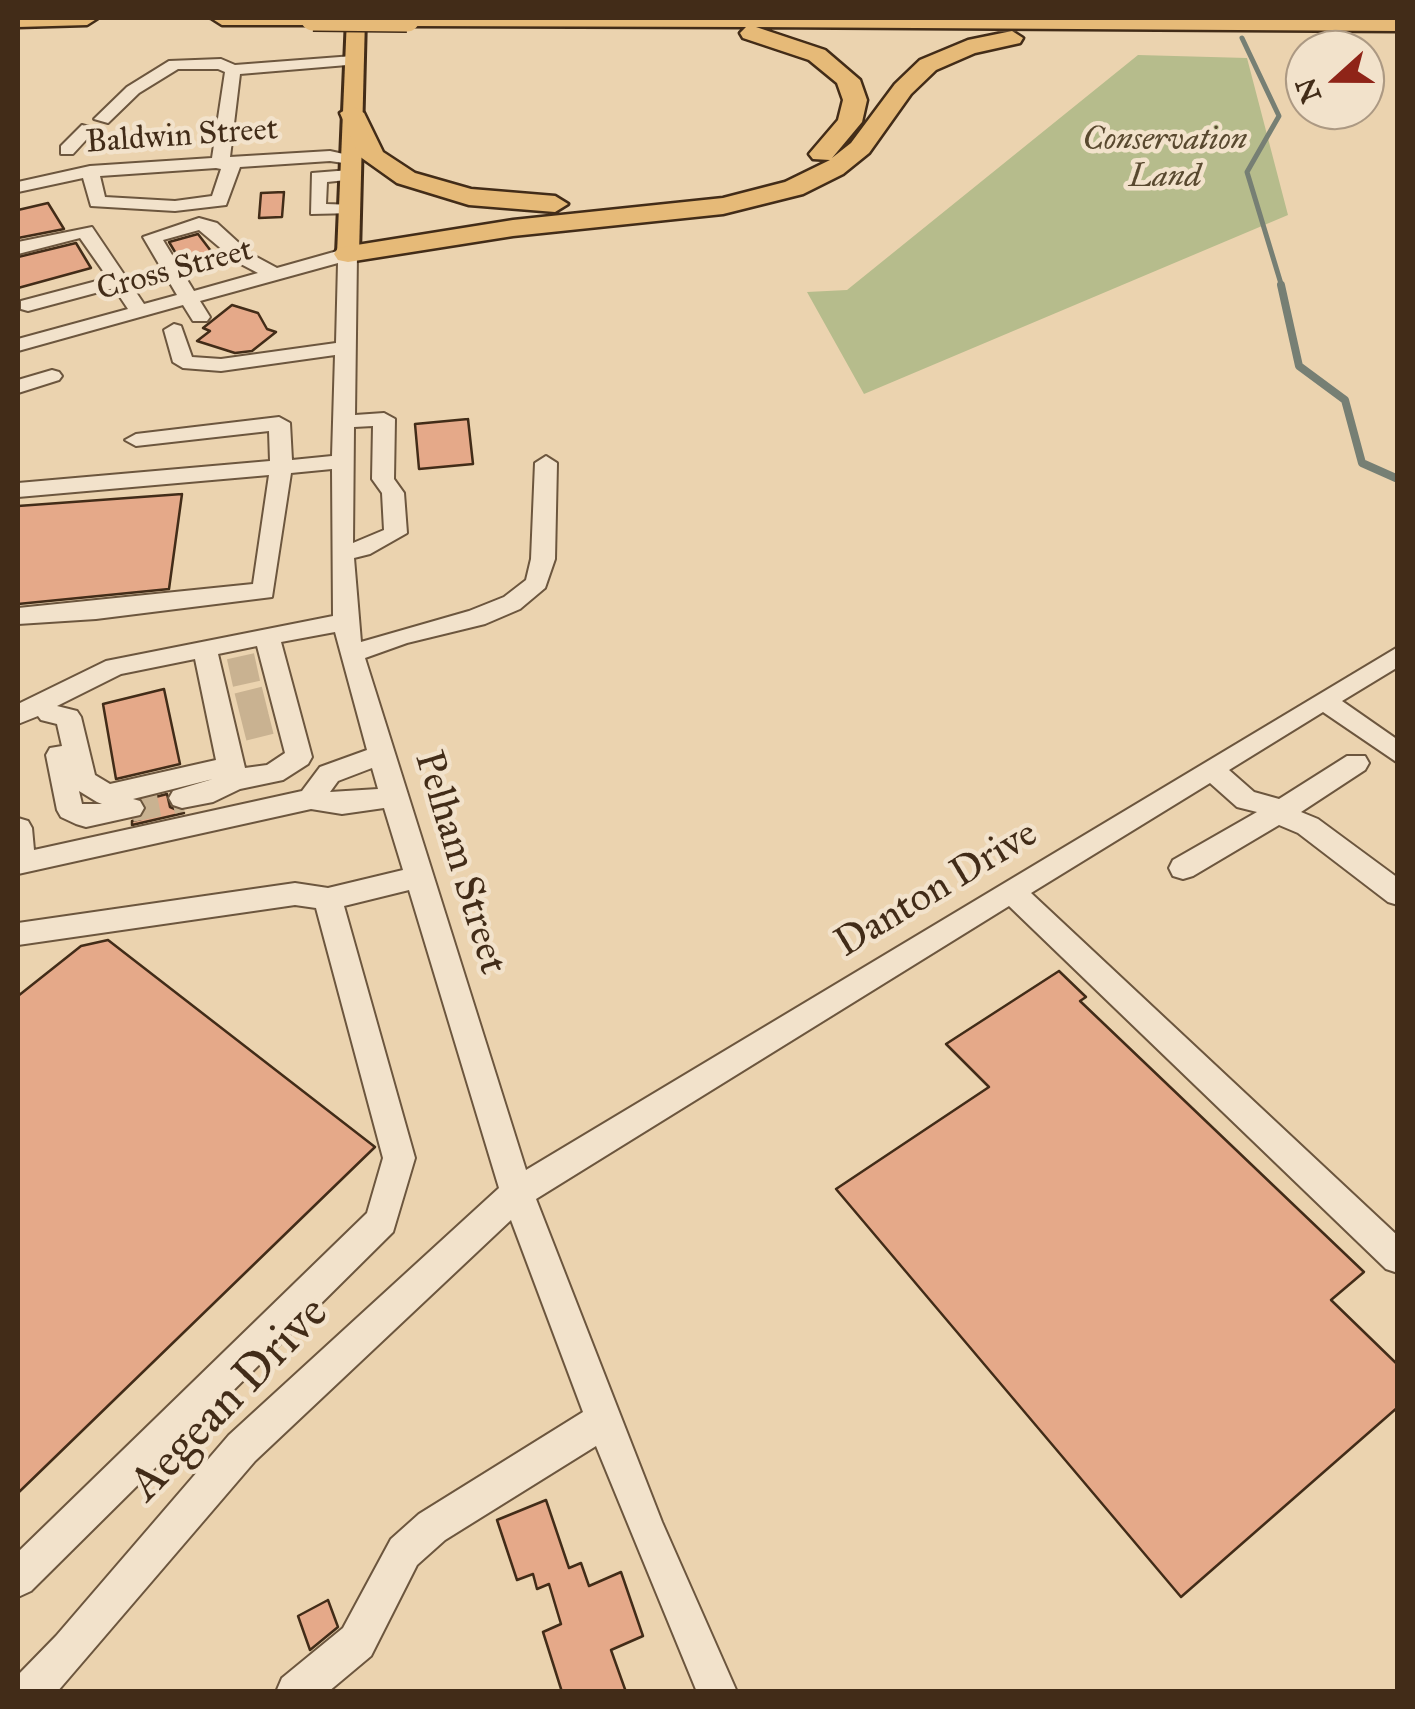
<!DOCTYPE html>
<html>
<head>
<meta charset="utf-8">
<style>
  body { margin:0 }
  #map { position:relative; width:1415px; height:1709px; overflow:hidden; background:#ebd3af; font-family:"IM FELL Great Primer",serif }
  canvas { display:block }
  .frame { position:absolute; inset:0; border:20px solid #422c18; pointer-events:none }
  .north { position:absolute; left:1285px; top:30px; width:100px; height:100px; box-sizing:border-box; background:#f2e2cb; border:2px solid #ac9983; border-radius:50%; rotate:249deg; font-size:28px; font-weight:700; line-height:40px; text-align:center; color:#422c18 }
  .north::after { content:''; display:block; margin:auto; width:35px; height:45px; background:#8f2418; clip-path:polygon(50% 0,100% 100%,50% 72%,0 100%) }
</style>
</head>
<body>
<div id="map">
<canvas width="1415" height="1709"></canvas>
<div class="frame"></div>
<div class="north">N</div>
</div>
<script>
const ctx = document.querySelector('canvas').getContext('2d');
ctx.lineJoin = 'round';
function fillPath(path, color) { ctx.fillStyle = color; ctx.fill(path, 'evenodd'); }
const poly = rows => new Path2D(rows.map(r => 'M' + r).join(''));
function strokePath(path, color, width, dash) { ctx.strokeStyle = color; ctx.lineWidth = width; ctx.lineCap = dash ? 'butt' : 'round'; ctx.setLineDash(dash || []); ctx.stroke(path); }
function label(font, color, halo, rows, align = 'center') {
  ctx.font = font + ' "IM FELL Great Primer",serif'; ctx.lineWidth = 9; ctx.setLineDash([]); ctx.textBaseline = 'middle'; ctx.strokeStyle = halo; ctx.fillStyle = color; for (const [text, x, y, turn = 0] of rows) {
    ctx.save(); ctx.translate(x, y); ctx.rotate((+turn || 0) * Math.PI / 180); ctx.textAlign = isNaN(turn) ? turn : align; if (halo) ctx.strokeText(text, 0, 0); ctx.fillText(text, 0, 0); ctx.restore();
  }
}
fillPath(poly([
  [1138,55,1247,58,1288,215,864,394,807,292,847,290]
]), '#b6bc8c');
strokePath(poly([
  [1242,38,1279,116,1247,172,1282,287]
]), '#767f74', 5);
strokePath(poly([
  [1281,285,1299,366,1345,400,1362,463,1398,479]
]), '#767f74', 8);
const building = poly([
  [284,192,282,217,259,218,261,193,284,192],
  [48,203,64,229,18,238,18,210,48,203],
  [198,234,217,259,184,267,169,242,198,234],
  [76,243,91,268,18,288,18,257,76,243],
  [232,305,258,313,267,329,276,332,252,351,235,353,197,341,210,331,203,328,232,305],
  [468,419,473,464,419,469,415,424,468,419],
  [182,494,169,589,18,604,18,506,182,494],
  [164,689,180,764,116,779,103,704,164,689],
  [167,794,170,807,184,813,132,825,132,821,141,819,147,810,144,800,167,794],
  [108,940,375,1147,18,1493,18,996,81,946,108,940],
  [1059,971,1086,997,1080,1001,1364,1272,1331,1300,1398,1365,1398,1407,1181,1597,836,1189,989,1087,946,1044,1059,971],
  [546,1500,569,1568,581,1563,589,1586,621,1572,643,1636,611,1650,626,1692,562,1692,543,1632,561,1624,549,1584,537,1589,533,1574,517,1580,497,1520,546,1500],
  [328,1600,338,1627,310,1650,298,1616,328,1600]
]);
fillPath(building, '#e5a989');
strokePath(building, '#422c18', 2.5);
strokePath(poly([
  [230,673,257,667],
  [238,707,266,700],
  [243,727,271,720],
  [131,808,182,798]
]), '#c9b291', 28, [28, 14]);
const minor = poly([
  [353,56,361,61,359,64,240,74,230,157,330,151,357,157,357,165,330,161,240,167,226,205,175,211,91,206,83,178,18,192,18,182,90,166,212,158,225,72,218,69,178,69,139,93,108,123,94,119,127,87,169,61,221,59,235,65,353,56],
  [216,168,221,169,212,196,175,201,105,197,100,176,216,168],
  [82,125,96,129,73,154,61,154,61,146,82,125],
  [350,170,359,175,356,179,327,182,326,204,355,205,355,213,311,214,312,173,350,170],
  [199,218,217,223,251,254,277,268,348,248,357,254,355,415,384,413,395,419,394,479,404,493,407,533,370,554,354,558,361,642,469,611,504,597,526,580,531,559,535,463,546,456,557,463,555,559,545,588,520,609,485,624,407,643,365,658,526,1170,1398,647,1398,667,1342,701,1398,740,1398,763,1323,712,1229,770,1254,792,1279,799,1347,756,1365,756,1369,763,1365,770,1301,812,1318,819,1398,878,1398,905,1388,902,1298,833,1279,825,1193,876,1183,879,1173,876,1169,868,1173,860,1257,812,1237,807,1210,783,1031,893,1398,1236,1398,1273,1386,1269,1009,906,536,1199,662,1522,737,1692,697,1692,596,1446,445,1540,417,1565,371,1656,328,1692,276,1692,282,1678,343,1628,391,1539,419,1514,583,1412,511,1220,255,1461,57,1692,18,1692,18,1675,56,1636,229,1435,499,1188,409,890,344,906,415,1158,393,1232,31,1591,18,1597,18,1552,367,1213,383,1158,316,908,295,905,18,945,18,923,295,883,328,888,403,870,384,808,342,814,311,809,18,874,18,818,28,821,32,828,34,850,302,791,320,767,367,750,335,632,281,642,312,757,308,764,283,780,240,789,213,802,182,808,173,805,169,798,173,791,213,779,133,799,140,801,144,808,140,815,86,827,76,824,61,817,57,810,46,755,50,748,62,746,57,724,41,720,38,716,18,724,18,704,106,661,333,616,332,469,291,473,272,597,96,619,18,624,18,608,253,584,269,475,18,497,18,483,270,461,269,431,136,446,125,440,136,434,279,417,290,423,292,460,332,456,335,355,221,371,183,368,173,362,164,330,174,324,181,326,192,357,221,359,336,343,338,263,200,301,210,317,207,321,193,321,183,305,18,351,18,339,128,309,114,288,28,311,21,309,21,301,108,278,80,238,18,254,18,242,92,227,144,304,177,295,143,237,199,218],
  [199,230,237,262,258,273,194,291,163,240,199,230],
  [373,426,372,479,382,493,384,530,353,543,354,427,373,426],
  [257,646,285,753,267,765,245,768,218,654,257,646],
  [195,659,216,760,110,784,95,775,81,717,77,711,57,706,121,674,195,659],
  [372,768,378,789,330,792,338,781,372,768],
  [79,791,97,802,102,804,82,804,79,791],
  [52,370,59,372,62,376,59,380,18,393,18,380,52,370]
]);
const major = poly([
  [347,18,365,18,359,254,348,261,337,254,347,18]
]);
const highway = poly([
  [18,18,98,18,87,25,18,27,18,18],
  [211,18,324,18,313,25,222,25,211,18],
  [397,18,1398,18,1398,31,756,27,825,50,860,80,867,100,862,122,832,158,851,143,895,84,920,60,968,40,1012,31,1023,38,1020,43,975,53,936,70,911,94,869,153,843,174,803,194,723,214,513,236,348,262,338,260,334,254,338,248,513,220,723,198,785,182,830,160,813,159,809,154,838,120,843,100,837,83,809,60,743,38,740,33,746,27,407,26,399,24,397,18],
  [352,106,364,113,383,152,415,173,471,189,555,196,568,204,555,212,469,205,397,183,359,156,340,113,352,106]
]);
strokePath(minor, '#6c563e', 4);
strokePath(major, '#422c18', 6);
strokePath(highway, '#422c18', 5);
fillPath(minor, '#f2e2cb');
fillPath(major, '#e6ba78');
fillPath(highway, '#e6ba78');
const highwayBridge = poly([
  [313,18,407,19]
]);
strokePath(highwayBridge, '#422c18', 28, []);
strokePath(highwayBridge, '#e6ba78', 25);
label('32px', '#422c18', '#f2e2cb', [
  ["Baldwin Street",182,137,-4],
  ["Cross Street",175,271,-15]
]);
label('italic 32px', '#59492f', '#f2e2cb', [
  ["Conservation",1165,141],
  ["Land",1165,178]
]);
label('40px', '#422c18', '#f2e2cb', [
  ["Pelham Street",459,863,73],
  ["Danton Drive",937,890,-31]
]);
label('48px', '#422c18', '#f2e2cb', [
  ["Aegean Drive",230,1400,-46]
]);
</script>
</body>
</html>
